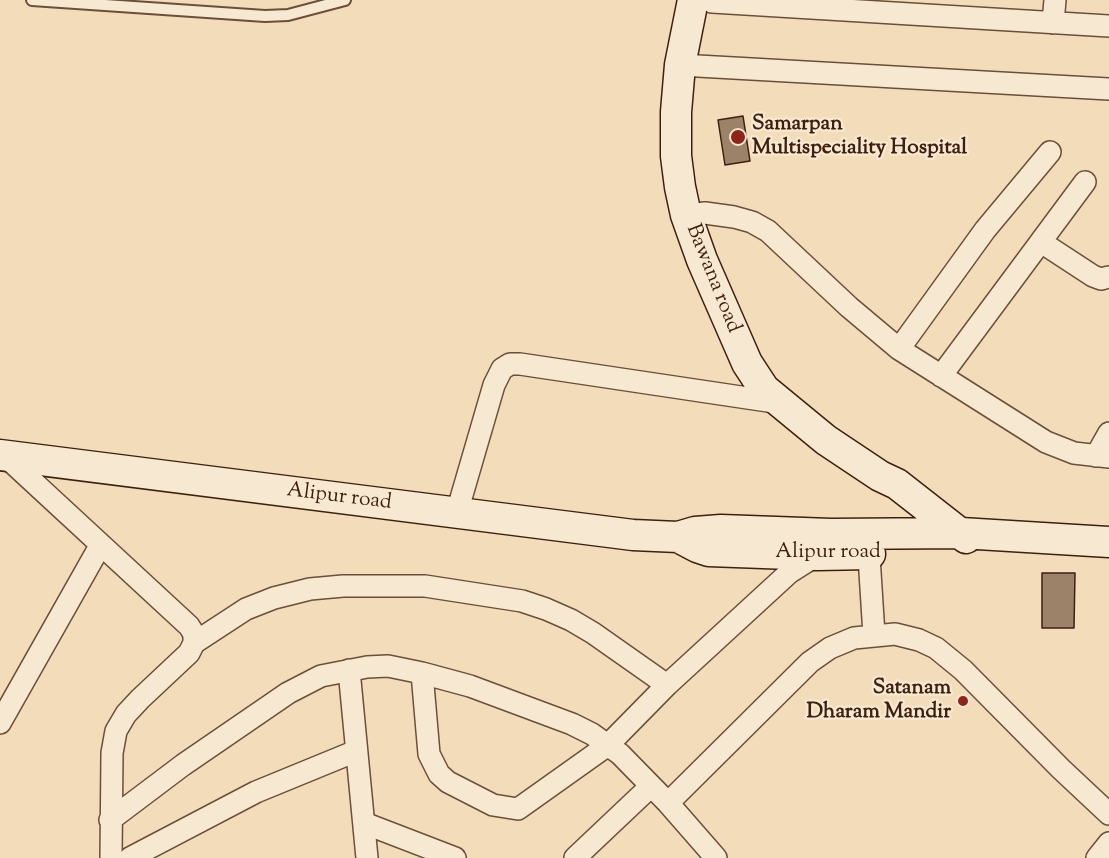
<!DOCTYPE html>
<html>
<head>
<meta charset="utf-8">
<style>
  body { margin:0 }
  canvas { display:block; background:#f3dcb9 }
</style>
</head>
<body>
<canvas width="1109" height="858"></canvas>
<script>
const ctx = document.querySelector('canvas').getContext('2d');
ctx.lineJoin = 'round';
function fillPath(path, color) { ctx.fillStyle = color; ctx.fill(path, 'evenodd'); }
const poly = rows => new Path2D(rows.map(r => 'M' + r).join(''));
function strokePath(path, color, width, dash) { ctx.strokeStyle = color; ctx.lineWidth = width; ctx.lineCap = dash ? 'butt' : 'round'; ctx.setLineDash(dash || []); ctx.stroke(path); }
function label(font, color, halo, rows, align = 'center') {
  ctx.font = font + ' "Sorts Mill Goudy",serif'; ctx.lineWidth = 4.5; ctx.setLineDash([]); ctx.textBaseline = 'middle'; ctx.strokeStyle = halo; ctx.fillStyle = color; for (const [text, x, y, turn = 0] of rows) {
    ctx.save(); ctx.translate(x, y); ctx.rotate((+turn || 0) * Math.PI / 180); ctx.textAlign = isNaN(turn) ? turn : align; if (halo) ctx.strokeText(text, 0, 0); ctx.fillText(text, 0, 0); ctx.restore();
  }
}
const building = poly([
  [743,116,750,161,725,165,718,120,743,116],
  [1042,573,1075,573,1074,628,1042,628,1042,573]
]);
fillPath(building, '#9c8268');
strokePath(building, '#3e2010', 1.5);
const lane = poly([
  [32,0,265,16,288,15,345,0]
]);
const street = poly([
  [712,2,1109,26],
  [1053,23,1055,0],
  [680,65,1109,89],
  [686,215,705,213,734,217,752,222,768,231,849,307,899,349,1046,442,1074,453,1109,457],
  [1041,242,1093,276,1101,279,1109,277],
  [899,349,985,230,1050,152],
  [941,376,1085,182],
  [4,455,189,626,194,634,194,643,189,653,140,699,126,714,116,731,112,753,111,858],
  [1096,456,1109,433],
  [457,512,494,385,502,369,510,364,520,364,781,403],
  [868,541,874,635],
  [194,643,246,609,274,598,310,589,343,586,425,586,522,601,546,609,571,620,593,633,667,685],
  [349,670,367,858],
  [422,673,429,754,439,774,448,782,493,805,518,809,608,745,667,685,790,572,817,555],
  [0,723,100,546],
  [668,803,810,662,830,648,854,638,895,634,919,640,936,648,963,670,1061,769,1109,814],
  [110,820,183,765,288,693,321,676,367,667,388,666,422,673,470,686,572,724,592,734,620,754,668,803,716,858],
  [364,823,455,858],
  [130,858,256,792,356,751],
  [575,858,650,787],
  [1097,858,1109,843]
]);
const secondary = poly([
  [693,0,680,65,676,112,676,156,680,187,686,215,702,260,747,363,764,389,826,440,880,476,897,484,966,538],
  [0,455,633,535,678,537,695,532,721,530,831,534,961,533,1109,542],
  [678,537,697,547,709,551,817,555,870,554]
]);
strokePath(lane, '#6b4f3a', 14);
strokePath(street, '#6b4f3a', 24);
strokePath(secondary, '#3e2010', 33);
strokePath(lane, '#f7e8d2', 10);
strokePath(street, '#f7e8d2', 21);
strokePath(secondary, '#f7e8d2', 30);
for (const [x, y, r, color] of [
  [738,137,8,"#8f2418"],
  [963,701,6,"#8f2418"]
]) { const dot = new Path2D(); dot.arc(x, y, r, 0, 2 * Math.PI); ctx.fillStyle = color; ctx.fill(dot); strokePath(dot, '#f7e8d2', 2); }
label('bold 21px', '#3e2010', '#f7e8d2', [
  ["Samarpan",752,125],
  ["Multispeciality Hospital",752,149],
  ["Satanam",951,689,"right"],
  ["Dharam Mandir",951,713,"right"]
], 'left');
label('21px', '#3e2010', '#f7e8d2', [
  ["Bawana road",712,279,68],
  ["Alipur road",339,498,7],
  ["Alipur road",828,553]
]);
</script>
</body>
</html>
